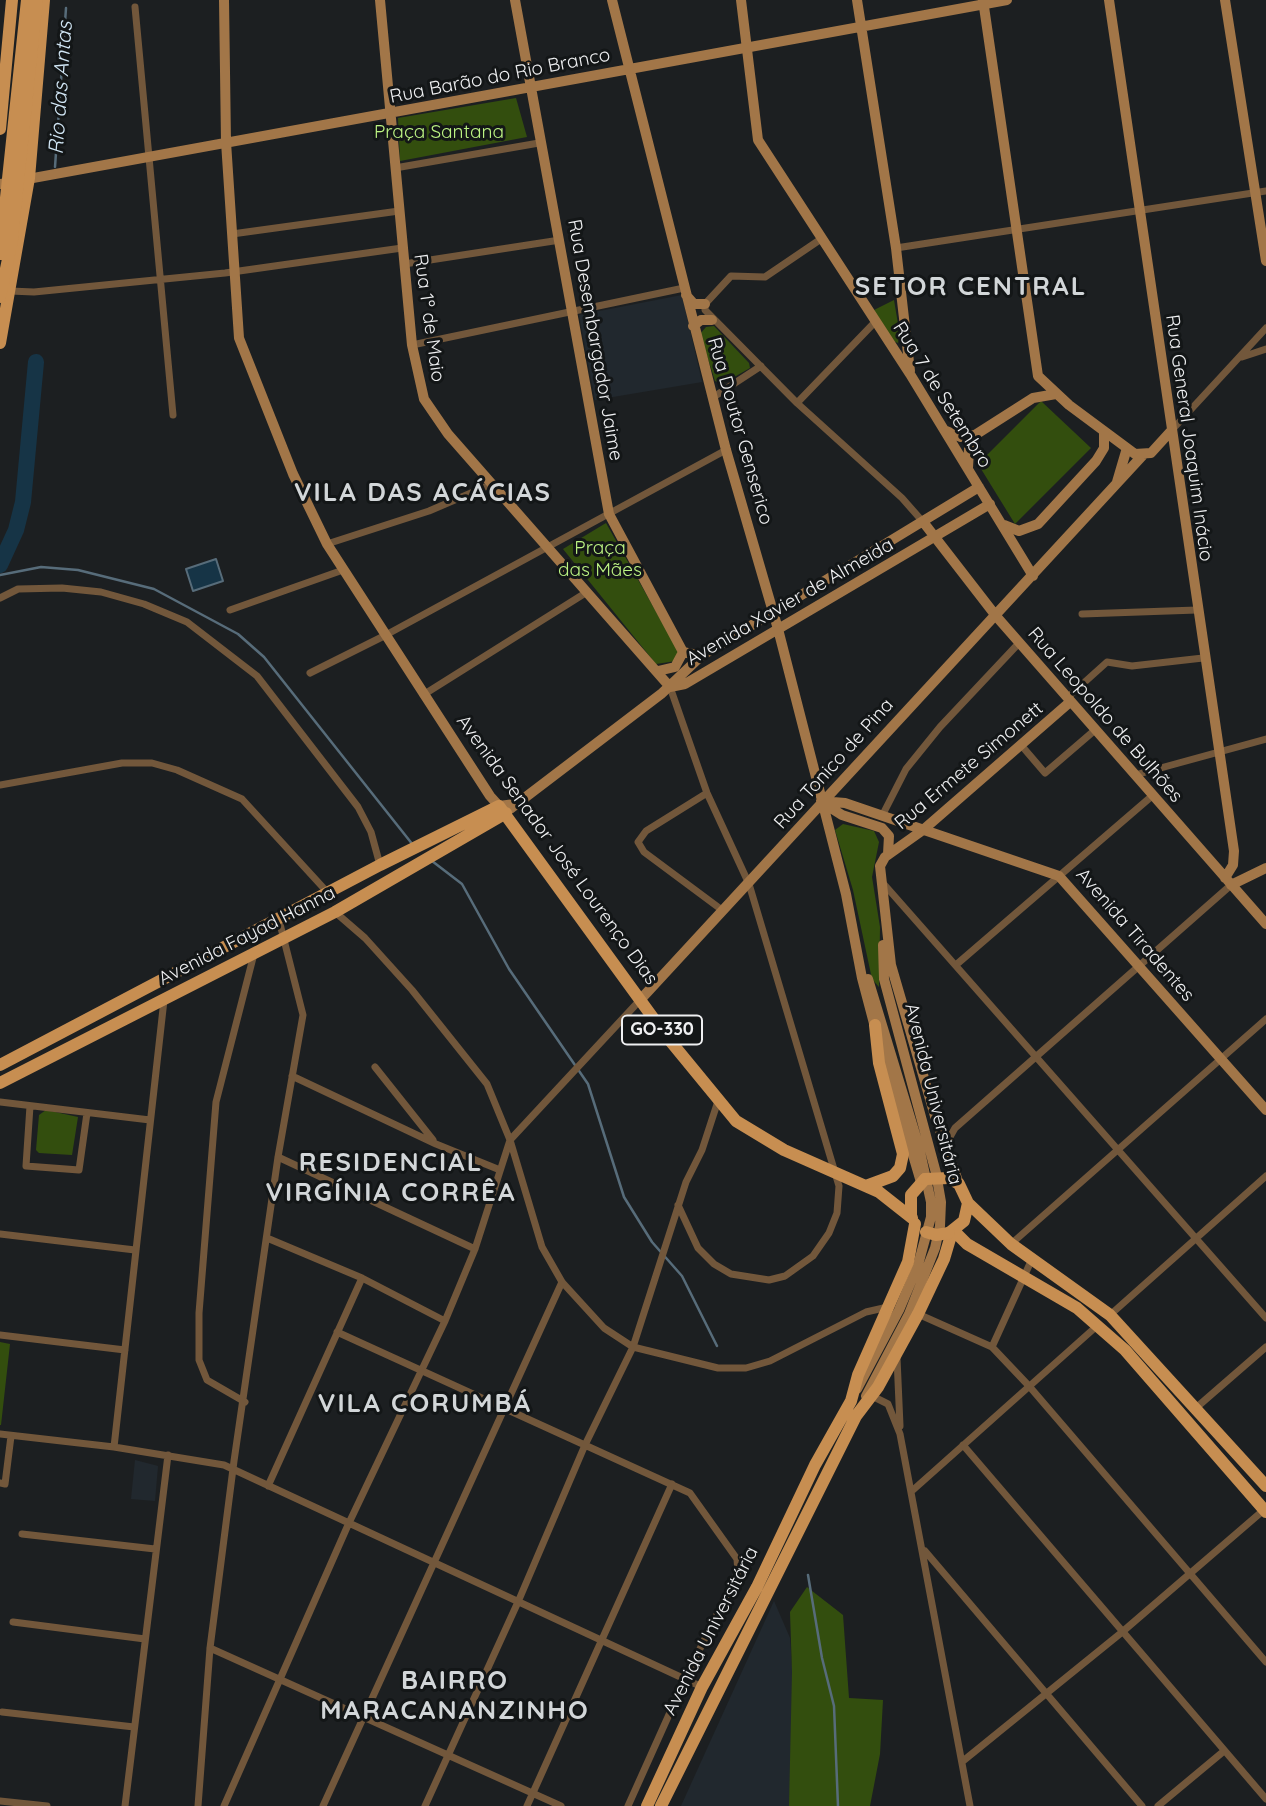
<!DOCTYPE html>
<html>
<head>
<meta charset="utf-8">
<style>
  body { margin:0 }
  canvas { display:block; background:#1c1f21 }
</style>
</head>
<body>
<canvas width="1266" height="1806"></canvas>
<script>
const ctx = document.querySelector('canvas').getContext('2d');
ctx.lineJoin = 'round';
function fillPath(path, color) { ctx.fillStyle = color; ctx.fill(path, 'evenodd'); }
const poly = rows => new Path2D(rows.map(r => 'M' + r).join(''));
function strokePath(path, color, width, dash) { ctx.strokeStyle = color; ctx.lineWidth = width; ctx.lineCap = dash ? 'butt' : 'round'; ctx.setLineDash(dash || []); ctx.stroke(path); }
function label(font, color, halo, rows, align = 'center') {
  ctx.font = font + ' Quicksand,sans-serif'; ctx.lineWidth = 6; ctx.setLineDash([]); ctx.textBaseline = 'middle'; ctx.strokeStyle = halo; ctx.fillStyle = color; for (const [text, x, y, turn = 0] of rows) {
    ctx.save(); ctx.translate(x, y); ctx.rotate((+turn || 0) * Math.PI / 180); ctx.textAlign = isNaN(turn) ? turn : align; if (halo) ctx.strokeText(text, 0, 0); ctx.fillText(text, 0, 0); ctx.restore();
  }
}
fillPath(poly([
  [682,295,702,382,595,400,579,315],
  [135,1460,158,1466,155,1501,131,1499],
  [774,1601,790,1638,795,1709,789,1806,681,1806]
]), '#21282e');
fillPath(poly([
  [516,98,527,137,400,161,398,118],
  [894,300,900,336,898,343,890,340,874,310],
  [714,326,749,363,750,368,722,384,715,381,700,334,706,327],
  [1041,401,1091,448,1015,524,978,464],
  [606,523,676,647,679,653,676,661,656,664,563,549],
  [843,824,874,831,879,842,872,877,880,927,879,987,872,979,853,890,835,830],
  [46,1110,78,1117,72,1155,39,1153,36,1150,39,1115],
  [0,1342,10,1344,1,1425,0,1425],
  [807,1587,843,1615,849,1698,883,1700,880,1754,870,1806,789,1806,792,1672,790,1612]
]), '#334e0e');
const water = poly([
  [216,559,223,581,193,591,186,569,216,559]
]);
fillPath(water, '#163446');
strokePath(water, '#576c7a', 2);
strokePath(poly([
  [55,167,66,8],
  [0,575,41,567,78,570,154,589,238,634,264,657,413,845],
  [432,861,462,884,509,969,588,1084,624,1197,652,1242,682,1276,717,1346],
  [808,1575,822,1658,834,1706,838,1806]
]), '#576c7a', 2.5);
strokePath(poly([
  [0,565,16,530,23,502,36,362]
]), '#163446', 16);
strokePath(poly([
  [135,7,173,415],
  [395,168,539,143],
  [232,234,399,211],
  [821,239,765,277,731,276,705,304,705,310,797,403,902,498,924,523],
  [896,248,1266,191],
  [404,264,560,240],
  [10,291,34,292,225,273,402,248],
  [412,345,684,288],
  [1242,357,1266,349],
  [712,398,761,366],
  [797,403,875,322],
  [1171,431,1266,328],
  [327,544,429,511,492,484],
  [0,598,18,589,62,588,101,592,144,604,187,622,257,676,358,807,371,832,380,865],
  [230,610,343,570],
  [1082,614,1197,610],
  [310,673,384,636,726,450],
  [670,687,707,793,749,884,839,1186,837,1213,829,1233,813,1256,785,1276,769,1280,731,1274,714,1264,698,1248,678,1205],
  [423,695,587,592],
  [1067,698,1107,662,1132,666,1203,658],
  [1021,745,1045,773,1095,730],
  [1135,775,1266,739],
  [0,785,122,763,152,763,177,770,242,799,329,894],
  [707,793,646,831,638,842,644,852,722,910],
  [882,816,906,769,940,727,1019,643],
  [882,882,1266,1318],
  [335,912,365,938,412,990,487,1084,510,1140,542,1247,562,1282,604,1328,633,1347,718,1368,746,1368,770,1361,866,1312,888,1307],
  [957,964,1152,796],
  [375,1067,433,1140],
  [292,1076,436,1144,500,1170],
  [0,1102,150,1120],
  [30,1106,26,1166,79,1170,87,1113],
  [946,1144,955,1128,1231,885],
  [278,1157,475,1249],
  [0,1234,135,1250],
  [267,1238,362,1278,445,1321],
  [1011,1244,1266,1019],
  [918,1314,992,1347,1029,1386,1266,1662],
  [1110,1315,1266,1176],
  [337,1332,690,1493,737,1559,738,1572,685,1679,628,1806],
  [0,1335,125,1350],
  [992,1347,1032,1259],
  [897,1358,900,1426],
  [872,1396,888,1404,900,1434,970,1806],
  [245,1402,207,1380,199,1360,199,1313,216,1102,254,954],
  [1197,1407,1266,1347],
  [0,1434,114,1447,224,1465,702,1687],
  [963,1445,1266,1799],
  [114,1447,164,1000],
  [0,1483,5,1484,11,1436],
  [268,1486,362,1278],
  [913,1490,1098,1325],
  [22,1534,155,1549],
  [925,1551,1142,1806],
  [13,1622,145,1639],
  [210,1648,561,1806],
  [2,1712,134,1727],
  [963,1761,1121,1633,1265,1509],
  [0,1801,47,1806],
  [125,1806,168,1455],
  [198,1806,210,1648,234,1461,278,1157,303,1015,279,920],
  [224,1806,348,1525,445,1321,475,1249,510,1140,641,999],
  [323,1806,562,1282],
  [425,1806,518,1602,585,1445,633,1347,686,1182,702,1150,718,1101],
  [527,1806,672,1484],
  [1158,1806,1224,1751]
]), '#72573b', 7);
strokePath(poly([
  [224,0,226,142,239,338,293,474,327,544,490,796,499,806,515,804],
  [380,0,412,345,424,399,448,434,670,687],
  [515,0,609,514,683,652,701,656],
  [612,0,726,450,778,629,846,894,862,978,876,1031],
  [741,0,758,140,910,374,1033,576],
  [857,0,896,248,910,371],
  [983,0,1038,376,1069,405,1135,454,1151,453,1171,431],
  [1109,0,1234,851,1233,865,1225,878],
  [1225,0,1266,261],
  [0,184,1007,0],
  [686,295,694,304,705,304],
  [693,326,701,320,712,320],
  [946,431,961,437,975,435,1033,398,1056,394],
  [968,468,969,449,975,435],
  [1117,482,1127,448],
  [924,523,996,616,1266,924],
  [1004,525,1019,531,1038,524,1096,461,1104,448,1104,432],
  [658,671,675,667,683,652],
  [670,687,685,684,990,504],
  [821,801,845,803,1059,876,1266,1110],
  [823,803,842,815,882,828,889,836,888,854],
  [510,809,661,694,701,656,979,487],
  [1231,885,1266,868],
  [641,999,1143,455],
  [882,1050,921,1182],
  [959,1184,935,1116,891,965,880,866,885,857,923,830,1070,702],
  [857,1389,899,1310,918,1265,931,1217,931,1202,919,1147,868,979],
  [866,1396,909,1314,935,1248,940,1226,941,1202,936,1173,884,979,883,945]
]), '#a27648', 10);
strokePath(poly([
  [0,129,12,0],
  [0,343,29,178,44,0],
  [0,1065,380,865,499,806,667,1037,736,1121,784,1150,879,1192,912,1218],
  [0,1083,335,912,506,813],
  [949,1178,959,1184,968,1203,964,1221,949,1233],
  [866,1186,893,1176,900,1168,903,1154,879,1063,875,1025],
  [968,1203,1011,1244,1110,1315,1266,1486],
  [911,1217,911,1195,925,1179],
  [954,1231,967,1244,1077,1308,1125,1350,1266,1512],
  [647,1806,702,1687,757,1587,815,1465,851,1401,858,1375,908,1262,915,1224],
  [661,1806,856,1416,878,1387,918,1314,944,1259,952,1232]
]), '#c78e51', 12);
strokePath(poly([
  [0,254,27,0],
  [0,297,12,240,37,0],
  [925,1179,949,1178],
  [926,1232,936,1235,949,1233]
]), '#c78e51', 12);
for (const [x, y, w] of [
  [662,1030,80]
]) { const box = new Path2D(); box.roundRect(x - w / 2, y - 14.5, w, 29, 5); ctx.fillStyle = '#131617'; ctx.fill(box); strokePath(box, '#eff0f2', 2); }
label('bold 18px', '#eff0f2', null, [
  ["GO-330",662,1030]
]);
label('19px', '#eff0f2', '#131617', [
  ["Rua Barão do Rio Branco",500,76,-11],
  ["Rua 1º de Maio",429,318,82],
  ["Rua Desembargador Jaime",595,340,80],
  ["Rua 7 de Setembro",942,395,58],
  ["Rua Doutor Genserico",740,431,74],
  ["Rua General Joaquim Inácio",1189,438,82],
  ["Avenida Xavier de Almeida",790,602,-30],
  ["Rua Leopoldo de Bulhões",1105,715,49],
  ["Rua Tonico de Pina",834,764,-48],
  ["Rua Ermete Simonett",969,766,-40],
  ["Avenida Senador José Lourenço Dias",557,850,54],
  ["Avenida Tiradentes",1135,935,49],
  ["Avenida Fayad Hanna",247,936,-27],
  ["Avenida Universitária",933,1094,76],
  ["Avenida Universitária",711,1631,-63]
]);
label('19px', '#bcf383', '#131617', [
  ["Praça Santana",439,132],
  ["Praça",600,548],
  ["das Mães",600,570]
]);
label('italic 21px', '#d2e7f6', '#131617', [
  ["Rio das Antas",61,88,-86]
]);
ctx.letterSpacing = '2px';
label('bold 26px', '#d2d6d8', '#131617', [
  ["SETOR CENTRAL",971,287],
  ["VILA DAS ACÁCIAS",423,493],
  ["RESIDENCIAL",391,1163],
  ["VIRGÍNIA CORRÊA",391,1193],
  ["VILA CORUMBÁ",425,1404],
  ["BAIRRO",455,1681],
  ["MARACANANZINHO",455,1711]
]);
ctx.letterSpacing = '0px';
</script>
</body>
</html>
